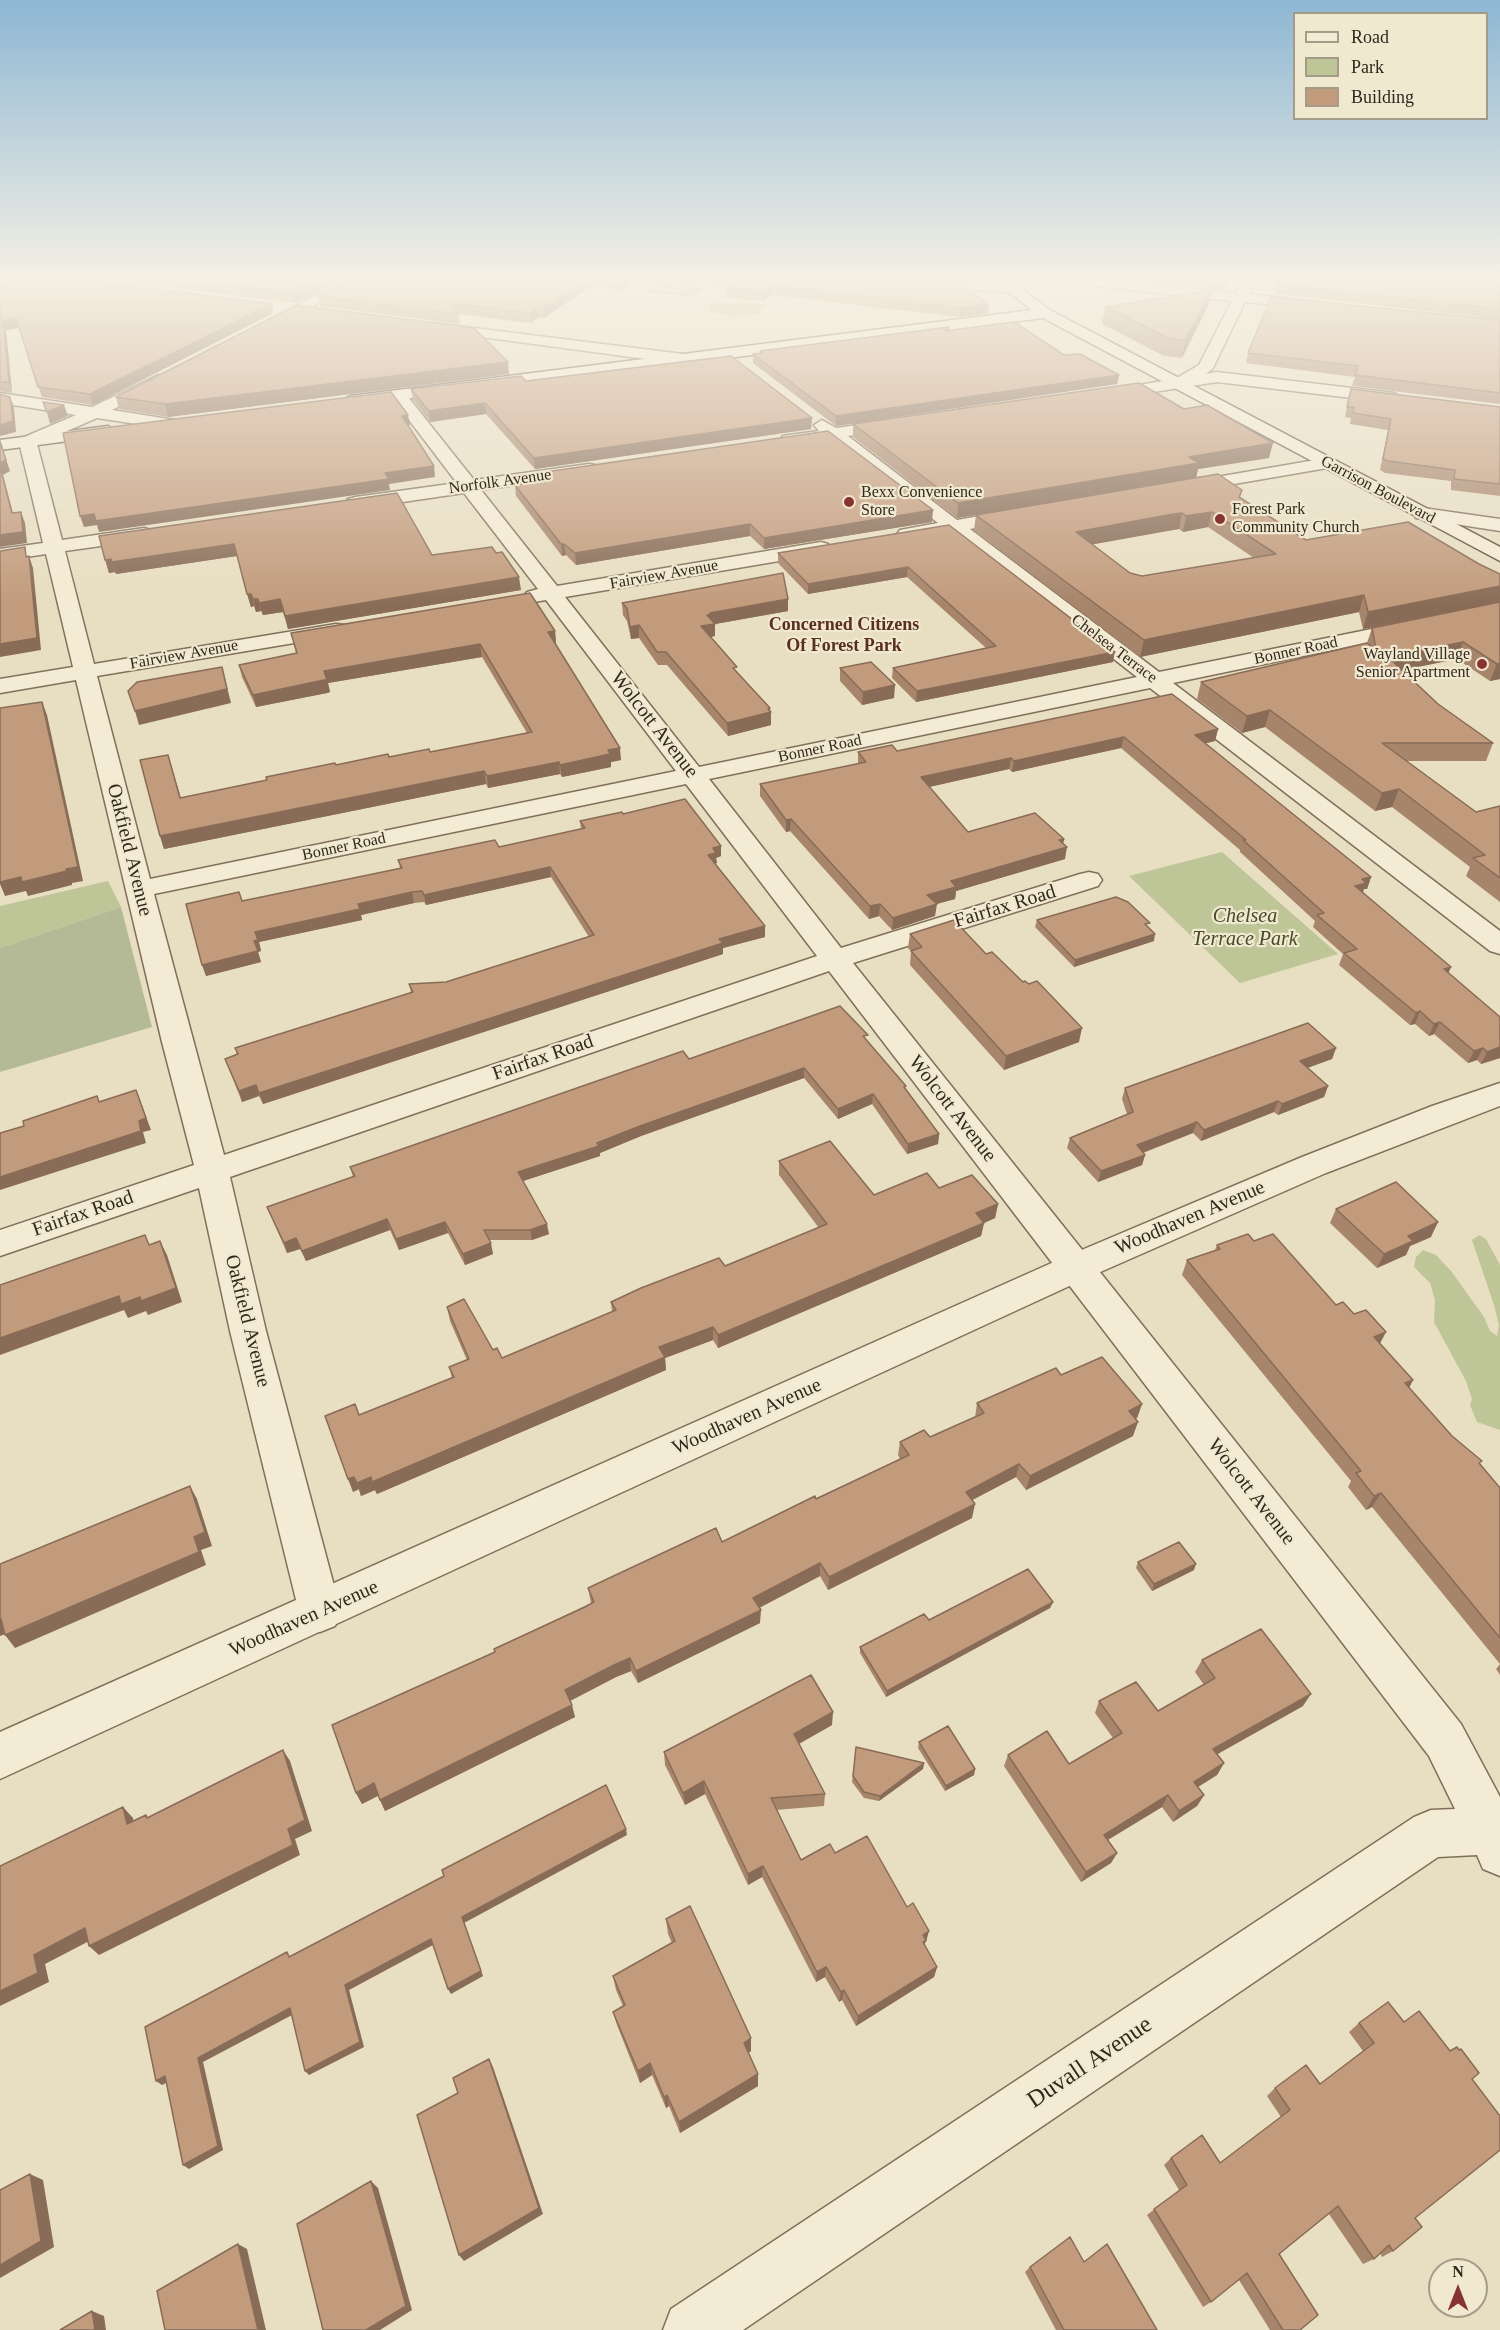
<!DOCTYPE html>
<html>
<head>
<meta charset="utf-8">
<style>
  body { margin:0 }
  #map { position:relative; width:1500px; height:2330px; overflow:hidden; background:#e8dec2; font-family:Georgia,serif }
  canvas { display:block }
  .legend { position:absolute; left:1293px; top:12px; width:195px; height:108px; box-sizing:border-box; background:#f1e8d0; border:2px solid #a49b89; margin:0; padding:8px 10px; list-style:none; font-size:18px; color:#31281e }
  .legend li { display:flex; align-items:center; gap:12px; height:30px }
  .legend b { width:30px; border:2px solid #a49b89 }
  .north { position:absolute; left:1428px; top:2258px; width:60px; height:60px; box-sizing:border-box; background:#f1e8d0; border:2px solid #a49b89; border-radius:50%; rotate:0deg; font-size:16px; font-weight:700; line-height:24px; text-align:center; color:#31281e }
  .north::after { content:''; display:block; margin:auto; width:21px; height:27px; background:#883332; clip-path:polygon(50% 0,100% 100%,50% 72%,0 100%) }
</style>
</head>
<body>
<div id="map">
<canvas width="1500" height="2330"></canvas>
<ul class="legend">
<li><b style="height:8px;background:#f4ebd4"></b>Road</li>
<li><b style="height:16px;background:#bec597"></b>Park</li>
<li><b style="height:16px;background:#c29b7c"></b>Building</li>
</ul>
<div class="north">N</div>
</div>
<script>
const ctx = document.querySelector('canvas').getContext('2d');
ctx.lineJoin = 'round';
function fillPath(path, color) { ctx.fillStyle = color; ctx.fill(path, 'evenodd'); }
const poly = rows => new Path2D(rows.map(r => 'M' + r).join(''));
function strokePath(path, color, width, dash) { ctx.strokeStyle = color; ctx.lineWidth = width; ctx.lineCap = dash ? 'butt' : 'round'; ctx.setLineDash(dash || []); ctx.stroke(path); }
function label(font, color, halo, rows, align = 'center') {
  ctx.font = font + ' Georgia,serif'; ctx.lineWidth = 4.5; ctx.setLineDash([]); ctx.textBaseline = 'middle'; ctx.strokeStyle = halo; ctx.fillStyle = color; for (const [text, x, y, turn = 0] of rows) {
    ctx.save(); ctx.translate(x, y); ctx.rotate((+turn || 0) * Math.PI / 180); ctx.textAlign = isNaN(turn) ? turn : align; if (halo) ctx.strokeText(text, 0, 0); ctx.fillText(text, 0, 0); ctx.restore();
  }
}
fillPath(poly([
  [711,302,730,303,767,304,758,311,760,314,734,317,710,312,708,309],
  [1222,852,1338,954,1240,983,1129,876],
  [108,881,121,907,0,948,0,906],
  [1479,1235,1486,1239,1500,1265,1500,1430,1477,1422,1470,1405,1472,1399,1466,1381,1434,1322,1435,1300,1430,1283,1414,1267,1416,1257,1423,1250,1436,1255,1451,1271,1484,1317,1490,1331,1497,1336,1499,1325,1494,1305,1472,1240]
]), '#bec597');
fillPath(poly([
  [121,907,152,1027,0,1072,0,948]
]), '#b5ba96');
const water = poly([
  [657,283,703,289,693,296,646,291,657,283]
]);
fillPath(water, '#a4bbb5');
strokePath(water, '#6c8882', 1.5);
const minor = poly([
  [344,280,361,280,270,329,260,329,258,326,344,280],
  [895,280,948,280,1013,285,1020,289,1013,293,902,284,895,280],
  [1070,280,1112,280,1236,293,1242,280,1256,280,1249,294,1319,302,1321,305,1319,308,1314,309,1245,302,1213,368,1206,374,1217,372,1394,393,1402,398,1394,403,1217,382,1103,400,1097,398,1095,395,1097,392,1175,379,1199,365,1232,301,1077,284,1070,280],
  [434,323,683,354,691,359,683,364,429,330,427,327,434,323],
  [158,375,166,380,164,383,112,410,175,420,177,424,175,428,169,429,97,418,37,444,62,540,144,528,151,530,154,534,151,538,144,540,65,551,94,664,336,624,344,625,347,630,344,635,336,636,97,676,150,879,676,771,546,600,534,602,527,600,524,596,527,592,538,589,464,493,355,509,348,507,346,503,348,499,355,497,457,483,390,395,398,390,404,392,474,480,589,464,595,465,598,469,595,473,589,474,481,490,557,586,821,542,828,544,831,548,828,552,821,554,565,597,699,767,1137,677,950,532,907,540,900,538,897,534,900,530,938,523,830,439,789,445,783,444,780,440,783,436,789,435,819,431,814,425,822,420,836,428,898,419,904,420,906,424,904,428,848,436,957,520,1019,509,1026,511,1028,515,1026,519,970,529,1159,672,1500,603,1500,615,1173,683,1500,931,1500,954,1490,951,1150,688,709,779,841,948,1080,874,1089,872,1098,874,1102,880,1098,886,853,963,1461,1724,1500,1797,1500,1876,1483,1869,1477,1855,1438,1857,743,2330,663,2330,671,2309,1414,1817,1431,1810,1455,1809,1429,1756,829,971,230,1177,266,1331,341,1612,335,1626,320,1632,305,1626,299,1612,230,1331,199,1188,0,1256,0,1230,194,1165,162,1042,76,680,0,693,0,679,73,667,46,554,0,561,0,549,43,543,19,442,22,438,76,415,0,403,0,393,92,407,158,375],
  [686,784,817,956,224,1155,154,894,686,784],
  [1327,458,1333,459,1336,463,1333,467,1182,493,1176,492,1173,488,1176,484,1182,483,1327,458],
  [1423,508,1500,519,1500,531,1416,518,1414,514,1416,510,1423,508]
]);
const tertiary = poly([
  [1500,1083,1500,1106,1326,1173,1089,1277,0,1779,0,1732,1065,1257,1302,1157,1432,1106,1500,1083]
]);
const secondary = poly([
  [976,280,996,280,1018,286,1050,310,1500,547,1500,561,1043,318,350,406,342,401,350,396,1032,310,1008,292,978,283,976,280],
  [108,426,116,431,114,435,0,450,0,440,108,426]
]);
strokePath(minor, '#80705b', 3);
strokePath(tertiary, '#80705b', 3);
strokePath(secondary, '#62513e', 3);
fillPath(minor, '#f4ebd4');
fillPath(tertiary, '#f4ebd4');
fillPath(secondary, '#f4ebd4');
fillPath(poly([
  [0,280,272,304,273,313,93,405,42,397,19,328,6,330,12,393,0,391],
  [113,280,340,280,295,303],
  [351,280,638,280,621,290,591,286,544,318,539,317,530,323,458,314,460,324,320,306,318,296],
  [666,280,932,280,989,304,988,313,959,317,771,295,763,301,725,297,725,287,726,287],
  [1129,280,1230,280,1224,290],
  [1500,280,1500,319,1274,294,1276,285],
  [1212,290,1208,306,1182,358,1164,356,1102,324,1105,307],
  [1500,320,1500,404,1352,386,1355,377,1246,363,1248,353],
  [949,327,949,331,1064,355,1119,375,1117,384,836,426,753,363,753,354,760,353,760,351],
  [509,374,168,417,119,409,116,397],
  [526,381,812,418,811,429,535,469,486,414,430,422,413,400,411,389],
  [1351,389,1500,407,1500,496,1451,490,1451,481,1385,473,1380,470,1388,430,1350,424,1351,418,1345,417],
  [853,424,1269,458,1198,469,1196,478,957,518,853,437],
  [545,472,932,522,764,549,750,536,576,565,566,555,562,556,516,496,515,485,546,480],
  [1242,490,1240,498,1306,540,1479,564,1500,574,1500,602,1363,629,1359,612,1140,657,974,530,976,515],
  [1208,527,1254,558,1142,576,1130,573,1092,544,1170,530,1179,529,1183,532],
  [949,525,1113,662,916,702,892,678,893,668,986,648,907,577,808,594,778,563,778,553],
  [99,536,432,555,521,590,288,629,283,612,263,615,261,611,256,612,254,606,251,607,237,556,116,574,115,572,109,573],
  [788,599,788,611,715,624,715,636,710,637,737,672,770,708,771,725,728,736,667,665,658,665,639,638,631,639,627,621,623,615,622,603],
  [1500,602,1500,679,1490,681,1457,659,1402,670,1438,704,1493,743,1486,761,1407,761,1476,812,1500,806,1500,902,1466,876,1470,867,1392,807,1375,811,1265,727,1242,733,1197,699,1201,682,1367,643,1372,628],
  [555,631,556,643,555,643,621,760,611,762,611,767,562,777,560,774,488,788,486,784,164,849,160,836,168,755,181,798,267,780,336,765,430,752,527,733,482,657,328,683,330,692,327,693,256,707,242,677,239,665,296,653,291,633],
  [840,668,894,698,862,705,840,681],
  [1218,729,1215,741,1205,743,1371,877,1367,889,1364,889,1363,892,1448,973,1500,1017,1500,1058,1481,1064,1477,1060,1468,1063,1434,1034,1429,1036,1415,1024,1410,1025,1339,965,1343,954,1313,927,1315,921,1240,852,1240,850,1121,748,1012,772,1009,769,929,787,968,832,1064,839,1063,844,1065,859,956,891,955,899,936,904,935,916,892,930,879,916,869,919,790,831,786,832,760,796,760,784,858,764,858,752,897,751],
  [623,814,721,846,721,856,716,858,717,863,715,864,765,926,765,937,723,948,723,954,263,1104,259,1096,242,1102,225,1059,237,1055,235,1048,411,993,409,984,446,982,589,937,551,877,426,905,424,902,414,903,361,915,362,920,259,942,261,951,258,952,261,962,206,976,242,901,400,868,398,860,499,847,581,829,580,821],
  [1037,920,1154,941,1074,967,1035,927],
  [910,934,986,954,1079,1042,1004,1070,910,965,911,951,908,948],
  [867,1041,906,1089,939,1134,938,1144,907,1154,872,1104,838,1119,804,1078,641,1136,600,1153,600,1156,523,1181,549,1234,532,1240,489,1240,493,1254,465,1265,448,1233,399,1250,390,1230,306,1261,300,1249,287,1253,267,1207,353,1177,350,1167,689,1059],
  [1336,1048,1332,1059,1307,1068,1328,1086,1324,1097,1278,1115,1274,1112,1201,1141,1193,1133,1143,1153,1145,1155,1142,1165,1098,1182,1067,1148,1070,1138,1127,1114,1122,1099,1125,1088],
  [779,1161,874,1195,939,1188,998,1204,995,1218,984,1223,981,1236,718,1348,713,1340,665,1358,666,1370,377,1494,375,1490,361,1496,359,1489,353,1492,359,1415,452,1378,449,1367,467,1360,450,1321,447,1307,502,1358,612,1312,611,1302,725,1266,819,1228,779,1175],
  [1336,1209,1431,1237,1410,1246,1406,1255,1377,1268,1330,1223],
  [1254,1241,1336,1305,1386,1332,1380,1343,1413,1380,1409,1388,1452,1436,1480,1465,1500,1488,1500,1664,1372,1507,1366,1510,1348,1487,1351,1481,1182,1275,1187,1260,1215,1250,1217,1245],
  [1061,1375,1142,1404,1137,1418,1135,1419,1133,1436,1026,1490,1016,1477,972,1500,972,1518,828,1590,820,1576,759,1608,760,1623,638,1683,631,1671,616,1677,570,1701,575,1717,385,1811,378,1795,362,1804,356,1793,495,1652,494,1649,591,1603,588,1588,722,1542,900,1459,898,1455,900,1442,930,1437,975,1418,977,1403],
  [1138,1562,1194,1570,1152,1591,1136,1568],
  [1053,1602,1050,1608,886,1697,860,1653,860,1647,929,1620],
  [1202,1660,1303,1706,1217,1754,1224,1763,1217,1775,1198,1787,1204,1795,1197,1806,1173,1822,1162,1807,1107,1840,1117,1853,1111,1863,1081,1882,1004,1766,1008,1755,1069,1764,1113,1738,1095,1713,1099,1701,1158,1711,1204,1685,1195,1672],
  [1500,1664,1500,1675,1496,1669],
  [832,1725,799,1744,825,1794,824,1806,776,1810,801,1860,835,1853,926,1942,924,1944,937,1967,934,1977,856,2026,842,2000,839,2002,825,1977,816,1982,762,1877,748,1885,705,1794,685,1805,665,1765,664,1752],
  [919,1742,975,1769,974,1775,945,1791,918,1748],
  [856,1747,924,1763,923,1769,879,1801,864,1798,852,1782],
  [666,1919,751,2038,751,2051,748,2053,758,2086,680,2133,669,2106,666,2108,652,2075,640,2083,617,2025,613,2012,623,2006,616,1990,613,1976,672,1943,668,1934],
  [1404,2022,1472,2079,1415,2218,1393,2251,1382,2257,1380,2253,1374,2259,1363,2264,1329,2214,1279,2254,1300,2330,1270,2330,1239,2280,1211,2302,1203,2307,1147,2215,1179,2190,1164,2165,1171,2158,1220,2163,1281,2117,1267,2096,1275,2088,1320,2084,1363,2051,1349,2032,1359,2023],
  [1084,2262,1157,2330,1056,2330,1025,2272,1030,2267]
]), '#a7856b');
fillPath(poly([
  [320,280,340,280,295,303,293,293],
  [587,280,591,280,591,286,544,318,543,308],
  [623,280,638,280,621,290,621,281],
  [1227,280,1230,280,1224,290],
  [771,286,771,295,763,301,763,292],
  [1212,290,1208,306,1182,358,1185,340],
  [272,304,273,313,93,405,90,394],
  [989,304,988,313,959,317,960,308],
  [538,308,539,317,530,323,530,313],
  [16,318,19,328,6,330,12,393,9,382,3,321],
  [508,362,509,374,168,417,165,404],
  [1119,375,1117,384,836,426,836,416],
  [10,397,14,407,16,432,0,436,0,425],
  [485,403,486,414,430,422,429,411],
  [64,405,68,416,50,424,47,412],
  [408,415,410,425,404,426,402,416],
  [812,418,811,429,535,469,534,458],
  [0,441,10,471,3,475,16,525,12,513,0,467],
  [1273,443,1269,458,1198,469,1196,478,957,518,958,503,1189,457],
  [434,466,435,477,389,484,390,490,99,532,97,525,84,527,80,516],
  [933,510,932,522,764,549,764,538],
  [21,512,25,523,27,543,0,547,0,535],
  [1212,512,1208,527,1183,532,1186,516],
  [1182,513,1179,529,1073,548,1076,532],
  [750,524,750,536,576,565,575,553],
  [234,544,237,556,116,574,112,562],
  [561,544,564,544,566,555,562,556],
  [29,556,33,568,41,650,0,657,0,644],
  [111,559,115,572,109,573,105,560],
  [908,567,907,577,808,594,808,584],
  [519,577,521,590,288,629,285,616],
  [1500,586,1500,602,1363,629,1368,612],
  [247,594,251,594,254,606,251,607],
  [1364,595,1359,612,1140,657,1144,640],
  [253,599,258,599,261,611,256,612],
  [280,599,283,612,263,615,259,603],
  [788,599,788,611,715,624,715,636,701,639,701,626,710,613],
  [639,625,639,638,631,639,630,627],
  [555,631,556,643,549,644,548,632],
  [1463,642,1457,659,1382,674,1388,657],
  [480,644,482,657,328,683,330,692,327,693,256,707,253,695,324,671],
  [1115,652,1113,662,916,702,917,691],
  [1500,663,1500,679,1490,681,1497,664],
  [222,667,231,703,139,725,135,711],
  [895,685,894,698,862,705,863,692],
  [42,702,47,715,83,881,72,883,72,885,28,896,26,891,5,896,0,884,0,882],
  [770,708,770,713,771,712,771,725,728,736,727,723],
  [1270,710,1265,727,1242,733,1247,716],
  [1218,729,1215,741,1192,747,1195,735],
  [1124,737,1121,748,1012,772,1014,761],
  [620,748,621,760,611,762,611,767,562,777,560,765,608,750],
  [1011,758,1009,769,920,789,921,777],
  [559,762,560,774,488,788,487,776],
  [484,771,486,784,164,849,160,836],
  [1399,789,1392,807,1375,811,1382,793],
  [791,819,790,831,786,832,786,820],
  [1064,839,1062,849,1067,847,1065,859,956,891,955,899,926,907,927,895,951,881],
  [721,846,721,856,716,858,717,863,708,865,708,855,713,848],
  [550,867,551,877,426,905,424,895],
  [1371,877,1367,889,1364,889,1362,895,1355,886,1362,879],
  [412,892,414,903,361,915,362,920,259,942,261,951,258,952,261,962,206,976,202,965,254,941,255,932,358,904],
  [880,904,879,916,869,919,870,906],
  [937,904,935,916,892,930,893,918],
  [765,926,765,937,723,948,723,954,263,1104,259,1093,719,939],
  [1155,934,1154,941,1074,967,1075,960],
  [1451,967,1446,979,1444,969],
  [1420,1011,1415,1024,1410,1025,1416,1013],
  [1440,1022,1434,1034,1429,1036,1434,1024],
  [1082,1028,1079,1042,1004,1070,1006,1056],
  [1500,1047,1500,1058,1481,1064,1487,1052],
  [1336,1048,1332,1059,1296,1072,1300,1061],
  [1483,1048,1477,1060,1468,1063,1474,1051],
  [804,1068,804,1078,641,1136,600,1153,600,1156,520,1182,518,1172,597,1143,640,1126],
  [256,1085,259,1096,242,1102,239,1091],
  [1328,1086,1324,1097,1278,1115,1282,1104],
  [136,1090,151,1130,143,1132,146,1143,0,1190,0,1177,139,1121],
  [873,1094,872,1104,838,1119,838,1109],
  [1278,1101,1274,1112,1201,1141,1204,1130],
  [1197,1122,1193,1133,1134,1156,1137,1145],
  [939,1134,938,1144,907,1154,908,1144],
  [1145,1155,1142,1165,1098,1182,1101,1171],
  [998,1204,995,1218,984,1223,981,1236,718,1348,718,1335,976,1213],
  [387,1219,390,1230,306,1261,302,1251],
  [445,1222,448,1233,399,1250,396,1239],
  [1438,1222,1431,1237,1410,1246,1406,1255,1377,1268,1384,1254,1408,1236],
  [547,1224,549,1234,532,1240,530,1230],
  [296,1238,300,1249,287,1253,284,1243],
  [160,1241,167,1255,182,1302,148,1315,146,1311,128,1318,124,1310,0,1355,0,1338],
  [491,1243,493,1254,465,1265,463,1254],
  [713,1327,713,1340,665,1358,666,1370,377,1494,375,1490,361,1496,357,1483,659,1347],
  [1386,1332,1378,1347,1374,1337],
  [1413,1380,1405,1395,1405,1383],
  [1142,1404,1137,1418,1124,1425,1129,1411],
  [1138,1422,1133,1436,1026,1490,1030,1476],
  [1019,1464,1016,1477,963,1505,966,1492],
  [354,1477,359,1489,353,1492,348,1479],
  [190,1486,197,1499,212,1546,201,1550,206,1565,15,1648,5,1635,194,1537],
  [1381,1493,1372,1507,1366,1510,1374,1496],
  [975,1504,972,1518,828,1590,829,1577],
  [820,1563,820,1576,753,1611,753,1598],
  [1196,1564,1194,1570,1152,1591,1154,1584],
  [1053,1602,1050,1608,886,1697,887,1691],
  [761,1610,760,1623,638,1683,636,1671],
  [0,1619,1,1619,11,1632,0,1636],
  [630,1658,631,1671,616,1677,568,1702,565,1690,614,1665],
  [1311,1694,1303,1706,1207,1760,1213,1749],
  [572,1705,575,1717,385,1811,380,1800],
  [833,1712,832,1725,793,1747,794,1734],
  [283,1750,290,1761,312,1831,295,1839,300,1855,99,1955,89,1946,288,1829],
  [924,1763,923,1769,879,1801,880,1796],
  [1224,1763,1217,1775,1188,1793,1194,1782],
  [975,1769,974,1775,945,1791,946,1786],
  [704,1781,705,1794,685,1805,683,1793],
  [374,1783,380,1795,362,1804,356,1793],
  [1168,1795,1162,1807,1098,1846,1104,1835],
  [1204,1795,1197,1806,1173,1822,1179,1811],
  [123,1807,133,1818,136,1835,127,1824],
  [626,1829,627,1835,464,1923,483,1976,451,1994,448,1989,462,1917],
  [1117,1853,1111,1863,1081,1882,1086,1872],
  [763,1866,762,1877,748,1885,748,1874],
  [85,1928,95,1938,45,1964,49,1982,0,2006,0,1991,34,1955],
  [929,1931,926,1942,925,1942,923,1950,923,1935],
  [431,1939,433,1945,349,1990,364,2047,309,2075,305,2071,345,1985],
  [826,1967,825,1977,816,1982,817,1972],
  [937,1967,934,1977,856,2026,858,2016],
  [844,1990,842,2000,839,2002,841,1992],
  [290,2008,294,2014,203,2062,223,2150,189,2169,183,2165,198,2058],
  [751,2038,751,2051,744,2056,744,2043],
  [489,2059,493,2067,543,2214,464,2261,459,2255],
  [650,2063,652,2075,640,2083,638,2071],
  [758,2074,758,2086,680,2133,679,2122],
  [165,2076,170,2081,162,2085,156,2081],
  [667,2095,669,2106,666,2108,664,2097],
  [30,2174,43,2180,54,2247,0,2278,0,2265],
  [371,2181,378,2188,412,2310,380,2330,366,2330],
  [238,2244,247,2249,266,2330,258,2330],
  [92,2311,104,2316,106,2330,95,2330]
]), '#886c57');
const building = poly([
  [0,280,84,280,272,304,90,394,38,387,16,318,3,321,9,382,0,382,0,280],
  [182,280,320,280,293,293,182,280],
  [351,280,587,280,543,308,538,308,530,313,448,303,459,314,318,296,351,280],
  [609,280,623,280,621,281,609,280],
  [736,280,932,280,955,281,989,304,960,308,771,286,763,292,725,287,736,280],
  [1278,280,1500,280,1500,309,1276,285,1278,280],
  [1212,290,1185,340,1168,338,1105,307,1212,290],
  [1271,297,1500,320,1500,393,1355,375,1358,366,1248,353,1271,297],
  [297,305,474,328,508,362,165,404,116,397,297,305],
  [1014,322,1064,355,1080,354,1119,375,836,416,753,354,763,353,760,351,949,327,945,331,1014,322],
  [731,356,812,418,534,458,485,403,429,411,411,389,521,376,526,381,731,356],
  [1139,383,1184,409,1207,405,1273,443,1189,457,1199,463,958,503,853,424,1139,383],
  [1351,389,1500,407,1500,484,1454,479,1455,470,1388,461,1383,459,1391,419,1353,413,1354,407,1347,407,1351,389],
  [391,392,408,415,402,416,434,466,385,473,389,479,96,521,94,514,80,516,63,433,391,392],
  [0,394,10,397,13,421,0,425,0,394],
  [43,402,64,405,47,412,43,402],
  [828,431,933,510,764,538,750,524,575,553,564,544,561,544,515,485,551,479,545,472,828,431],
  [0,441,6,460,0,463,0,441],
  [0,467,12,513,21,512,23,532,0,535,0,467],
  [1218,474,1242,490,1239,497,1306,540,1408,522,1479,564,1500,574,1500,586,1368,612,1364,595,1144,640,976,515,1218,474],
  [1212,512,1276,554,1142,576,1130,573,1076,532,1173,514,1182,513,1186,516,1212,512],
  [397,493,432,555,492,547,496,553,502,552,519,577,285,616,280,599,259,603,258,599,253,599,251,594,247,594,234,544,112,562,111,559,105,560,99,536,397,493],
  [949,525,1115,652,917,691,893,668,996,646,908,567,808,584,778,553,949,525],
  [25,547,26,557,29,556,37,638,0,644,0,551,25,547],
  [783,573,788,599,710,613,711,614,707,615,715,624,701,626,737,667,733,668,770,708,768,709,771,712,727,723,666,652,657,652,639,625,630,627,627,608,622,603,783,573],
  [530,593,555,631,548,632,620,748,608,750,610,754,560,765,559,762,487,776,484,771,160,836,140,760,168,755,180,798,267,780,266,777,335,763,336,765,388,754,389,757,429,749,430,752,532,732,480,644,324,671,327,680,324,680,253,695,239,665,297,653,291,633,530,593],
  [1500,602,1500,663,1497,664,1463,642,1388,657,1438,704,1493,743,1382,743,1476,812,1500,806,1500,878,1473,858,1485,855,1399,789,1382,793,1270,710,1247,716,1201,682,1367,643,1376,649,1372,628,1500,602],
  [871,662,895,685,863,692,840,668,871,662],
  [222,667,227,689,135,711,128,691,137,682,222,667],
  [1172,694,1218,729,1195,735,1371,877,1362,879,1366,883,1355,886,1451,967,1444,969,1500,1017,1500,1047,1487,1052,1483,1048,1474,1051,1440,1022,1434,1024,1420,1011,1416,1013,1344,953,1357,949,1317,915,1324,913,1243,840,1246,840,1124,737,1014,761,1011,758,921,777,968,832,1035,813,1064,839,1059,840,1067,847,951,881,956,887,927,895,937,904,893,918,880,904,870,906,791,819,786,820,760,784,866,762,858,752,892,745,897,751,1172,694],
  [42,702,78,867,66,869,67,871,22,882,21,877,0,882,0,708,42,702],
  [685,799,721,846,713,848,716,853,708,855,765,926,719,939,723,943,259,1093,256,1085,239,1091,225,1059,238,1054,235,1048,413,992,409,984,446,982,594,935,550,867,424,895,422,891,412,892,358,904,360,909,255,932,258,940,254,941,258,951,202,965,186,904,239,892,242,901,402,868,398,860,495,840,499,847,585,828,580,821,622,812,623,814,685,799],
  [1116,897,1128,902,1150,923,1145,924,1155,934,1075,960,1037,920,1116,897],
  [954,920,986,954,992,952,1023,982,1025,981,1029,984,1037,981,1082,1028,1006,1056,911,951,922,947,910,934,954,920],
  [840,1006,868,1035,863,1036,906,1086,904,1087,939,1134,908,1144,873,1094,838,1109,804,1068,640,1126,597,1143,599,1146,518,1172,547,1224,530,1230,484,1230,491,1243,463,1254,445,1222,396,1239,387,1219,302,1251,296,1238,284,1243,267,1207,355,1176,350,1167,385,1155,683,1051,689,1059,840,1006],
  [1308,1023,1336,1048,1300,1061,1328,1086,1282,1104,1278,1101,1204,1130,1197,1122,1137,1145,1145,1155,1101,1171,1070,1138,1133,1112,1125,1088,1308,1023],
  [136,1090,146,1118,139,1121,141,1131,0,1177,0,1133,24,1126,23,1121,97,1096,99,1102,136,1090],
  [830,1141,874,1195,927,1173,939,1188,972,1175,998,1204,976,1213,984,1223,718,1335,713,1327,659,1347,665,1357,372,1482,371,1477,357,1483,354,1477,348,1479,325,1416,355,1404,359,1415,454,1377,449,1367,469,1359,447,1307,464,1299,493,1350,497,1348,502,1358,616,1310,611,1302,641,1288,719,1258,725,1266,827,1224,779,1161,830,1141],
  [1396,1182,1438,1222,1408,1236,1413,1241,1384,1254,1336,1209,1396,1182],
  [1248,1234,1254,1241,1273,1234,1336,1305,1343,1302,1354,1314,1366,1310,1386,1332,1374,1337,1413,1380,1405,1383,1452,1436,1482,1461,1479,1463,1500,1488,1500,1638,1381,1493,1374,1496,1356,1473,1361,1471,1187,1260,1220,1249,1217,1245,1248,1234],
  [145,1235,149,1245,160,1241,176,1288,141,1301,140,1297,121,1304,119,1296,0,1338,0,1285,145,1235],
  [1102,1357,1142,1404,1129,1411,1138,1422,1030,1476,1019,1464,966,1492,975,1504,829,1577,820,1563,753,1598,761,1610,636,1671,630,1658,614,1665,565,1690,572,1705,380,1800,374,1783,356,1793,332,1725,495,1652,494,1649,585,1607,594,1602,588,1588,716,1528,722,1542,815,1496,816,1499,909,1455,900,1442,924,1430,930,1437,984,1413,977,1403,1056,1368,1061,1375,1102,1357],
  [190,1486,205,1532,194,1537,199,1552,5,1635,1,1619,0,1619,0,1564,190,1486],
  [1179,1542,1196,1564,1154,1584,1138,1562,1179,1542],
  [1028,1569,1053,1602,887,1691,860,1647,924,1614,929,1620,1028,1569],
  [1261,1629,1311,1694,1213,1749,1224,1763,1194,1782,1204,1795,1179,1811,1168,1795,1104,1835,1117,1853,1086,1872,1008,1755,1047,1731,1069,1764,1122,1733,1099,1701,1136,1682,1158,1711,1215,1678,1202,1660,1261,1629],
  [811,1675,833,1712,794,1734,825,1794,771,1798,801,1860,830,1844,835,1853,867,1836,907,1907,913,1903,929,1931,923,1935,926,1940,923,1942,937,1967,858,2016,844,1990,841,1992,826,1967,817,1972,763,1866,748,1874,704,1781,683,1793,664,1752,811,1675],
  [948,1726,975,1769,946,1786,919,1742,948,1726],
  [856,1747,924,1763,880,1796,864,1792,853,1776,856,1747],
  [283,1750,305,1820,288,1829,293,1845,89,1946,85,1928,34,1955,38,1973,0,1991,0,1866,123,1807,127,1824,146,1815,147,1818,283,1750],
  [606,1785,626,1829,462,1917,481,1971,448,1989,431,1939,345,1985,360,2042,305,2071,290,2008,198,2058,218,2146,183,2165,165,2076,156,2081,145,2027,287,1952,289,1957,444,1876,442,1870,606,1785],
  [690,1906,751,2038,744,2043,758,2074,679,2122,667,2095,664,2097,650,2063,638,2071,613,2012,625,2005,613,1976,675,1941,666,1919,690,1906],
  [1388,2002,1404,2022,1419,2011,1450,2051,1457,2047,1459,2050,1461,2049,1479,2073,1472,2079,1500,2116,1500,2150,1415,2218,1422,2227,1393,2251,1389,2245,1374,2259,1338,2206,1279,2254,1318,2315,1300,2330,1283,2330,1247,2273,1211,2302,1154,2209,1187,2185,1171,2158,1202,2135,1220,2163,1290,2110,1275,2088,1306,2065,1320,2084,1374,2043,1359,2023,1388,2002],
  [489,2059,539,2208,459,2255,417,2115,458,2093,453,2078,489,2059],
  [30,2174,41,2241,0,2265,0,2190,30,2174],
  [371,2181,406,2306,366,2330,323,2330,297,2224,371,2181],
  [1070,2237,1084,2262,1107,2244,1157,2330,1064,2330,1030,2267,1070,2237],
  [238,2244,258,2330,165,2330,157,2291,238,2244],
  [92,2311,95,2330,60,2330,92,2311]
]);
fillPath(building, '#c29b7c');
strokePath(building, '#886c57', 1.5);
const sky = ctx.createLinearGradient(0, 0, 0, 606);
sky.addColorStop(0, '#8db7d4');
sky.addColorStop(0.46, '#f5f0e4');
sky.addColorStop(1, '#f5f0e400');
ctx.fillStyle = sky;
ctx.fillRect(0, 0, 1500, 606);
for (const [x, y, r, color] of [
  [849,502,6,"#883332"],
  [1220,519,6,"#883332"],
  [1482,664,6,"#883332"]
]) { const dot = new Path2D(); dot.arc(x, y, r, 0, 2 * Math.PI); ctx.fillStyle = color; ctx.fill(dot); strokePath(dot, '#f1e8d0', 2); }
label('16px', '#31281e', '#f1e8d0', [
  ["Norfolk Avenue",500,482,-8],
  ["Garrison Boulevard",1378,490,28],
  ["Fairview Avenue",664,575,-10],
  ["Chelsea Terrace",1114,649,37],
  ["Bonner Road",1296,651,-12],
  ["Fairview Avenue",184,655,-10],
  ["Bonner Road",820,749,-12],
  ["Bonner Road",344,847,-12]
]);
label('16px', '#31281e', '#f1e8d0', [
  ["Bexx Convenience",861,493],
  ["Store",861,511],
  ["Forest Park",1232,510],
  ["Community Church",1232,528],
  ["Wayland Village",1470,655,"right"],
  ["Senior Apartment",1470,673,"right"]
], 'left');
label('bold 18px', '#592f22', '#f1e8d0', [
  ["Concerned Citizens",844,625],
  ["Of Forest Park",844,646]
]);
label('20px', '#31281e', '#f1e8d0', [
  ["Wolcott Avenue",654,725,52],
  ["Oakfield Avenue",129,850,76],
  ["Fairfax Road",1005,907,-17],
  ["Fairfax Road",543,1058,-19],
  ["Wolcott Avenue",952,1109,52],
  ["Fairfax Road",83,1214,-19],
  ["Woodhaven Avenue",1190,1218,-23],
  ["Oakfield Avenue",247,1321,76],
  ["Woodhaven Avenue",747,1417,-24],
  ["Wolcott Avenue",1251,1492,52],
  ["Woodhaven Avenue",304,1619,-24]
]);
label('italic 20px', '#414b27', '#f1e8d0', [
  ["Chelsea",1245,917],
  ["Terrace Park",1245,940]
]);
label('24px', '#31281e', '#f1e8d0', [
  ["Duvall Avenue",1090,2063,-34]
]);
</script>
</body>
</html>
